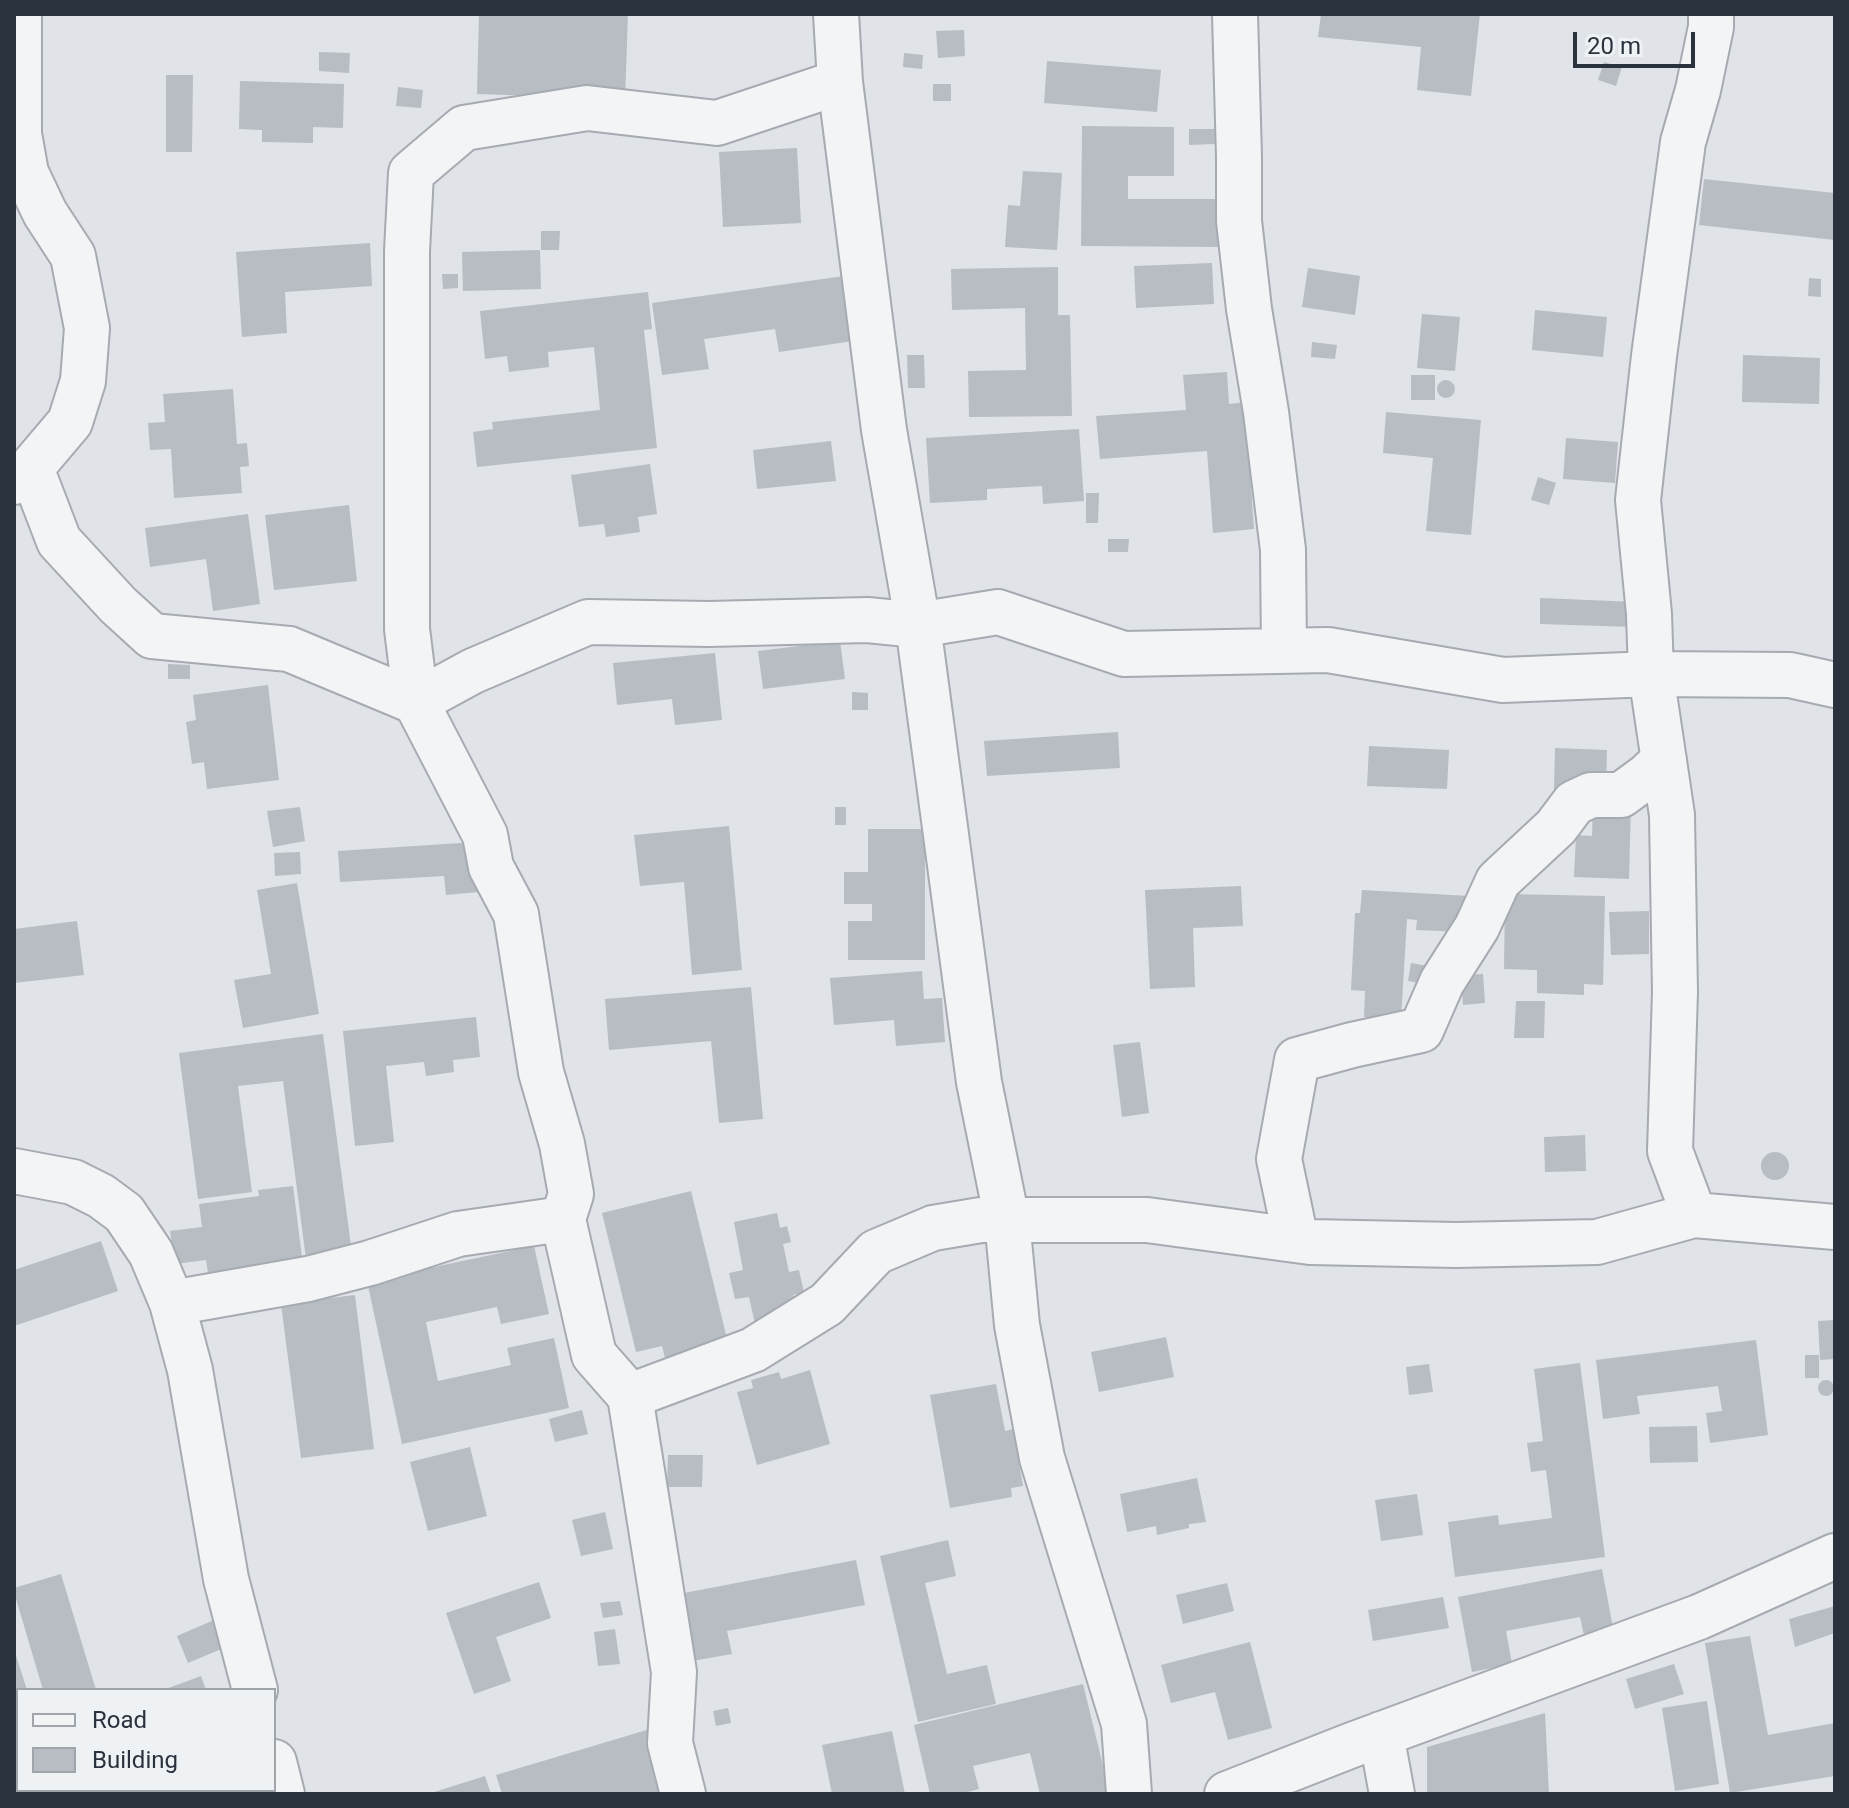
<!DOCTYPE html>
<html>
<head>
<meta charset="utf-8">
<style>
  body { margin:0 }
  #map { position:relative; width:1849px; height:1808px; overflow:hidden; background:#e0e3e7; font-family:Roboto,sans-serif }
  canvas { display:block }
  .frame { position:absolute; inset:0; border:16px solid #2a323d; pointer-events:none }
  .legend { position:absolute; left:16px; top:1688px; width:260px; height:104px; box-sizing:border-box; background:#eff2f5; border:2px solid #a0a5ab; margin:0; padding:10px 14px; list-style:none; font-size:24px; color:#2a323d }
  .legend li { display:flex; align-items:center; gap:16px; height:40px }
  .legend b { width:40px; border:2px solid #a0a5ab }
  .scale { position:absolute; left:1573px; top:32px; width:122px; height:36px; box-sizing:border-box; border:4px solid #2a323d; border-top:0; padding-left:10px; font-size:24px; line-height:28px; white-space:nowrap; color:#2a323d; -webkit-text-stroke:6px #eff2f5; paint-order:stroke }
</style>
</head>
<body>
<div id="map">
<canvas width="1849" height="1808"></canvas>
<div class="frame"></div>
<ul class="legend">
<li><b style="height:10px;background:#f2f4f6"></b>Road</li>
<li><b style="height:22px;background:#b8bdc4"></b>Building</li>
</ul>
<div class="scale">20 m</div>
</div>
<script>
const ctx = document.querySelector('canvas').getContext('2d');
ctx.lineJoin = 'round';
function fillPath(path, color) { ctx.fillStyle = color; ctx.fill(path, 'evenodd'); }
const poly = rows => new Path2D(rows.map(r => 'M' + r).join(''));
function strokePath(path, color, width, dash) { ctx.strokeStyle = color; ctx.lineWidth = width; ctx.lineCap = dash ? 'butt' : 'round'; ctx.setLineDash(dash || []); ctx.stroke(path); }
fillPath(poly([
  [479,14,628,14,625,99,477,94],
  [1321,14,1480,14,1471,96,1417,90,1421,47,1318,37],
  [964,30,965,56,938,58,936,31],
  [319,52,350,53,349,73,319,71],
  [904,53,923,55,922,69,903,67],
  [1047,61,1161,70,1157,112,1044,103],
  [1604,62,1622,67,1616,86,1598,80],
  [166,75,193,75,192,152,166,152],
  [240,81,344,84,343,128,313,127,313,143,262,142,262,130,239,129],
  [933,84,951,84,951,101,933,101],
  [398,87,423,90,421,108,396,106],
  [1082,126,1174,127,1174,176,1128,176,1128,199,1221,199,1221,247,1081,246],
  [1189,129,1215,129,1215,144,1189,145],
  [797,148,801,223,723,227,719,152],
  [1023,171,1062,173,1057,250,1005,247,1008,205,1020,206],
  [1704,179,1835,193,1835,240,1699,225],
  [541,231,560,231,559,250,541,250],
  [370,243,372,286,285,292,287,333,242,337,236,252],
  [540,250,541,289,463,291,462,252],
  [1212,263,1214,304,1136,308,1134,266],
  [1058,267,1058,315,1070,315,1072,416,969,417,968,371,1026,370,1025,308,952,310,951,269],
  [1308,268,1360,276,1355,315,1302,307],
  [442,274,458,274,458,288,443,289],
  [844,276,853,341,779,352,775,329,704,339,709,369,662,375,652,303],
  [1809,278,1821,279,1821,297,1808,296],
  [648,292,652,329,644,330,657,448,477,467,473,432,493,429,492,422,600,410,594,347,548,352,549,367,509,372,507,356,485,359,480,311],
  [1535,310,1607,317,1603,357,1532,350],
  [1422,314,1460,317,1455,371,1417,368],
  [1312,342,1337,345,1335,359,1311,357],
  [907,355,924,355,925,388,908,388],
  [1743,355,1820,358,1819,404,1742,402],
  [1227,372,1229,404,1245,402,1254,529,1213,533,1207,451,1100,459,1096,416,1186,410,1183,375],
  [1411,375,1435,375,1435,400,1411,400],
  '1437 389a9 9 0 1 1 18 0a9 9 0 1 1-18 0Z',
  [233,389,237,444,247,443,249,466,240,467,242,493,174,498,171,449,150,450,148,423,165,422,163,394],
  [1386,412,1481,420,1471,535,1426,531,1433,458,1383,453],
  [1079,429,1084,501,1043,504,1042,486,987,489,987,500,930,503,926,438],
  [1566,438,1618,442,1615,483,1563,479],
  [831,441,836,481,757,489,753,450],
  [650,464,657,514,638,517,640,532,606,537,604,524,579,527,571,475],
  [1538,477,1556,483,1549,505,1531,500],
  [1086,493,1099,493,1098,523,1086,523],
  [349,505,357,581,274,590,265,515],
  [248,514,260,604,213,611,206,559,150,567,145,528],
  [1108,539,1129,539,1128,552,1108,552],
  [1540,598,1637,602,1635,627,1540,624],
  [840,641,845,679,763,689,758,651],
  [715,653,722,720,675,725,672,699,617,705,613,663],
  [168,664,190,665,190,679,168,679],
  [268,685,279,780,207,789,204,762,192,764,186,722,196,720,193,695],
  [852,692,868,693,868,710,852,710],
  [1118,732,1120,768,987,776,984,741],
  [1369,746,1449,750,1447,789,1367,786],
  [1555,748,1607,750,1606,790,1554,789],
  [1593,801,1631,803,1629,879,1574,877,1576,835,1592,836],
  [300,807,305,841,273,847,267,811],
  [835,807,846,807,846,825,835,825],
  [729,826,742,970,692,975,684,882,640,886,634,835],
  [868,829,925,829,925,960,848,960,848,921,872,921,872,904,844,904,844,872,868,872],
  [476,842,479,892,446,895,444,876,340,882,338,851],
  [300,852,301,874,275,876,274,853],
  [297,883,319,1014,243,1028,234,980,271,974,257,890],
  [1241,886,1243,926,1193,928,1195,987,1150,989,1145,890],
  [1362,890,1469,896,1467,932,1416,930,1417,920,1407,919,1401,1019,1364,1017,1365,991,1351,990,1355,913,1360,913],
  [1505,894,1605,896,1603,985,1584,984,1584,995,1537,993,1537,970,1504,969],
  [1649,911,1649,954,1611,955,1609,912],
  [77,921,84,975,14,983,14,929],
  [1411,963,1434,967,1431,985,1408,981],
  [922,971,924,999,942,998,945,1042,896,1046,894,1020,834,1025,830,978],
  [1483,974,1485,1003,1463,1005,1461,975],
  [751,987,763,1119,719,1123,711,1041,609,1050,605,999],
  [1516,1001,1545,1001,1544,1038,1514,1038],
  [476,1017,480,1057,453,1060,454,1072,426,1076,424,1062,386,1066,394,1142,355,1146,343,1031],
  [323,1034,353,1261,307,1267,283,1081,238,1086,252,1192,198,1199,179,1053],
  [1140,1042,1149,1113,1122,1117,1113,1045],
  [1585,1135,1586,1171,1545,1172,1544,1137],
  '1761 1166a14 14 0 1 1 28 0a14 14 0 1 1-28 0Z',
  [293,1186,303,1265,209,1279,206,1260,175,1264,170,1231,202,1227,199,1204,259,1196,258,1190],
  [691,1191,730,1351,667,1366,662,1346,636,1352,602,1213],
  [777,1213,780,1228,787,1226,791,1242,783,1244,789,1272,799,1270,804,1293,793,1295,799,1324,757,1333,749,1297,735,1299,729,1273,743,1270,734,1222],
  [101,1241,118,1291,14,1326,14,1270],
  [534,1246,549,1314,501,1324,497,1307,426,1322,438,1381,511,1365,507,1348,554,1338,569,1408,402,1444,367,1281],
  [355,1295,374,1449,301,1458,281,1304],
  [1835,1320,1835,1359,1820,1360,1818,1321],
  [1166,1337,1174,1377,1099,1392,1091,1352],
  [1756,1340,1768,1435,1710,1443,1706,1413,1722,1411,1718,1386,1637,1396,1640,1414,1603,1419,1596,1360],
  [1805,1355,1819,1355,1819,1378,1805,1378],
  [1580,1363,1605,1557,1455,1577,1448,1522,1498,1515,1499,1525,1552,1518,1546,1470,1531,1472,1527,1443,1543,1441,1534,1369],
  [1429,1364,1433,1392,1409,1395,1406,1367],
  [810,1370,830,1444,757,1465,737,1392,753,1388,751,1380,779,1372,781,1379],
  '1818 1388a8 8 0 1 1 16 0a8 8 0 1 1-16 0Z',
  [996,1384,1005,1431,1013,1429,1023,1486,1011,1488,1012,1497,950,1508,930,1395],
  [582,1410,588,1434,555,1442,549,1419],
  [1697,1426,1698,1462,1650,1463,1649,1427],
  [470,1447,487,1516,428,1531,410,1462],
  [668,1455,703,1455,702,1487,667,1487],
  [1197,1478,1206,1522,1189,1524,1189,1528,1157,1535,1156,1526,1127,1532,1120,1494],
  [1417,1494,1423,1535,1381,1541,1375,1500],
  [605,1512,613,1549,581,1556,572,1520],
  [948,1540,956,1576,925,1583,947,1674,987,1665,996,1704,918,1722,880,1556],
  [856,1560,865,1605,727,1631,732,1654,692,1661,679,1594],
  [1602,1569,1615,1639,1586,1645,1580,1617,1506,1631,1512,1664,1472,1672,1458,1597],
  [61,1574,96,1690,43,1690,14,1592,14,1588],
  [539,1582,551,1618,496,1637,511,1681,474,1694,446,1613],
  [1227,1583,1234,1611,1183,1624,1176,1595],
  [1443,1597,1449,1628,1373,1641,1368,1610],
  [620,1601,623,1615,603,1618,600,1603],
  [1835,1606,1835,1633,1795,1647,1789,1619],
  [214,1620,226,1647,188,1663,177,1636],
  [615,1629,620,1664,598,1666,594,1632],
  [1750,1636,1768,1735,1835,1723,1835,1776,1730,1793,1705,1643],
  [1250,1642,1272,1728,1228,1740,1215,1692,1171,1703,1161,1665],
  [14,1649,27,1690,18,1690,18,1700,14,1702],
  [1674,1664,1684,1694,1635,1709,1626,1679],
  [201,1676,206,1690,163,1690],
  [1083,1684,1110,1794,1040,1794,1030,1753,973,1766,979,1789,960,1794,930,1794,914,1725],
  [1707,1701,1719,1784,1675,1791,1662,1708],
  [728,1708,731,1723,716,1726,713,1711],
  [1545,1713,1549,1794,1427,1794,1427,1747],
  [650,1729,670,1794,502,1794,496,1775],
  [892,1731,905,1794,832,1794,822,1745],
  [485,1776,491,1794,432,1794,431,1793],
  [75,1790,130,1790,132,1794,76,1794]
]), '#b8bdc4');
const minor = poly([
  [836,14,840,82,884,430,918,625,979,1082,1007,1220,1017,1325,1042,1458,1124,1724,1129,1794],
  [1235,14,1239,157,1239,221,1249,309,1266,412,1283,550,1284,651],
  [840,82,717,123,587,108,464,128,411,173,407,251,407,629,416,702,473,671,588,622,709,624,867,620,918,625,998,612,1124,654,1328,650,1503,680,1651,674,1790,675,1835,685],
  [31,468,59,541,118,605,152,636,289,649,416,702,485,835,491,867,516,914,541,1072,562,1144,571,1194,563,1219,594,1355,630,1396,674,1672,670,1743,683,1794],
  [14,482,31,468,70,422,83,381,87,328,73,256,45,213,26,173,19,134,19,14],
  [14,1171,73,1182,101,1196,124,1213,151,1253,172,1303,190,1370,226,1579,255,1690],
  [1694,1215,1670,1151,1675,992,1672,815,1651,674,1649,614,1638,500,1654,356,1683,142,1698,90,1711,27,1711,14],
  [1296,1240,1279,1159,1297,1060,1352,1045,1421,1030,1442,982,1477,927,1498,881,1556,827,1574,803,1591,795,1621,795,1647,776,1664,760],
  [172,1303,308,1279,370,1263,458,1234,563,1219],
  [630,1396,753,1350,827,1304,876,1252,933,1228,981,1220,1147,1220,1310,1242,1456,1245,1597,1242,1694,1215,1835,1227],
  [1381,1734,1392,1794],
  [274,1762,282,1794],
  [1227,1794,1352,1745,1699,1617,1835,1556]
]);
strokePath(minor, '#a6aab1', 48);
strokePath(minor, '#f2f4f6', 44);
</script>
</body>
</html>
